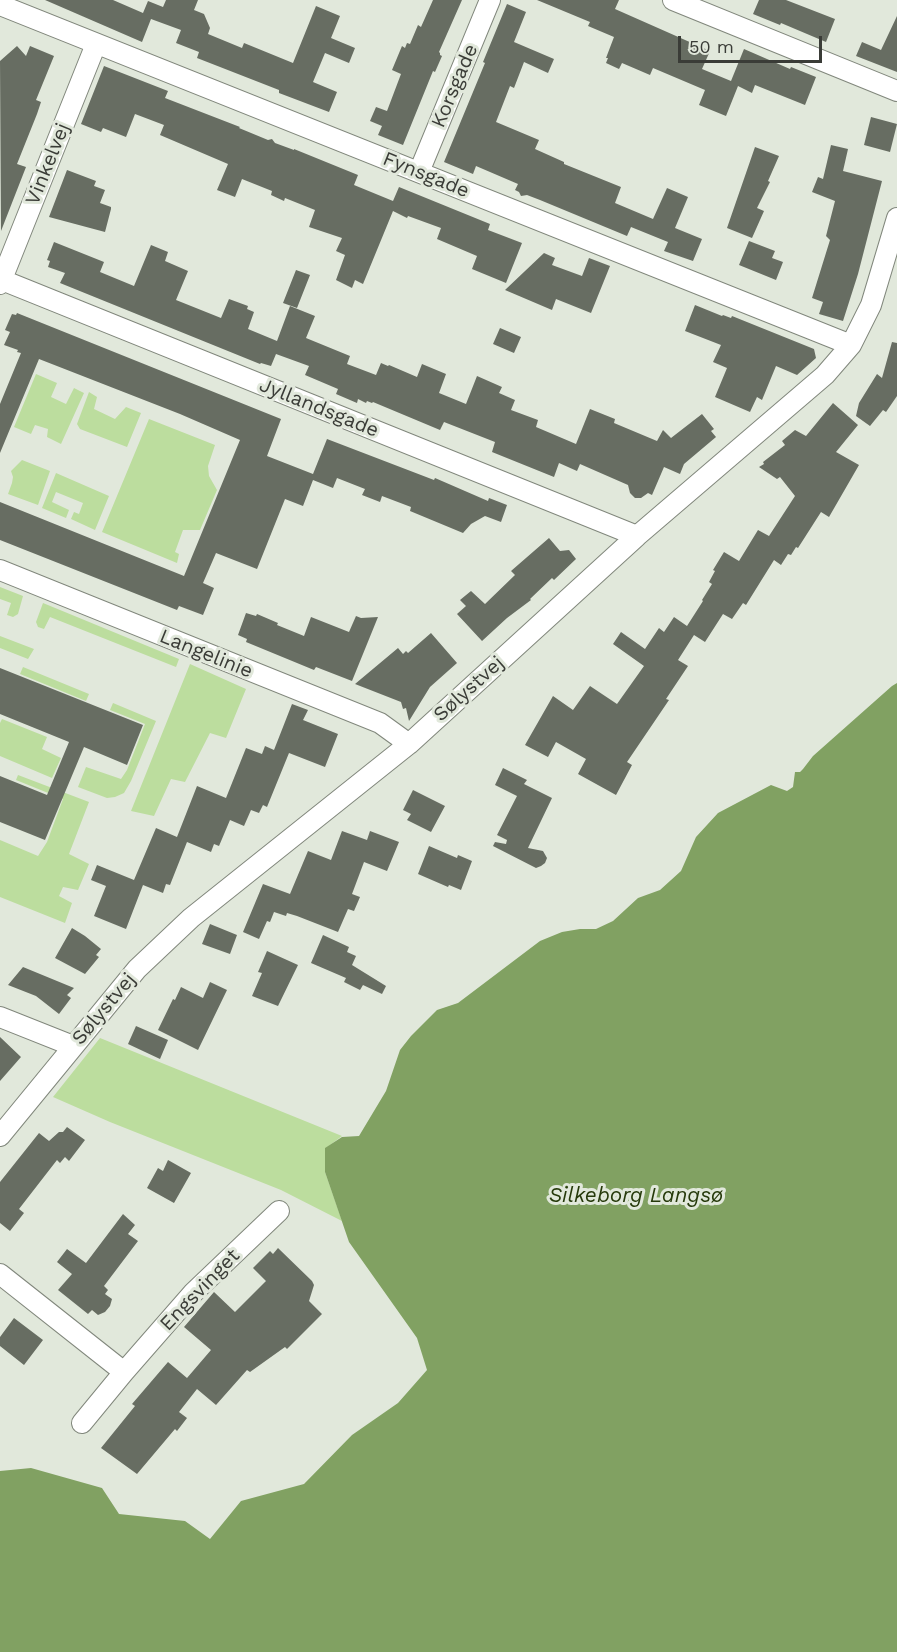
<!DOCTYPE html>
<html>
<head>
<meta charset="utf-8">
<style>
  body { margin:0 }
  #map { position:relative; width:897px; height:1652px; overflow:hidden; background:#e1e8db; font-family:"Work Sans",sans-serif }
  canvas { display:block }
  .scale { position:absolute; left:678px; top:36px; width:144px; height:27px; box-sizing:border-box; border:3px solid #3a3c37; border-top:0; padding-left:8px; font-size:18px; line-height:21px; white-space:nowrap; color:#3a3c37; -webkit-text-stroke:4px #e1e8db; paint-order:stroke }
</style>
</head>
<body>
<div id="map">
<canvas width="897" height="1652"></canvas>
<div class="scale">50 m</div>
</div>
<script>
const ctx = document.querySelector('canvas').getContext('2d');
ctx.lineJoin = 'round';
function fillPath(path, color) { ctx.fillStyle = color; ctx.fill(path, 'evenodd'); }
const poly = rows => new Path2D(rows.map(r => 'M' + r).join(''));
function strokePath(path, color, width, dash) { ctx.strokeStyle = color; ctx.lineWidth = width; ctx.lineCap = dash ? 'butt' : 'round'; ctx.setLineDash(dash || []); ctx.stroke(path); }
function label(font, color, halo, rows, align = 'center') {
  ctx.font = font + ' "Work Sans",sans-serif'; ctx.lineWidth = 6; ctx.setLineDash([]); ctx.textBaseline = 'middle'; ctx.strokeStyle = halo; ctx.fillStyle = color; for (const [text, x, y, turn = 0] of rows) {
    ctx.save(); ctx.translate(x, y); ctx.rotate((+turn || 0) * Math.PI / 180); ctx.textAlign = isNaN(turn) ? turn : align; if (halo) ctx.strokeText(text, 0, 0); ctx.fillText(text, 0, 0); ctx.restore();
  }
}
fillPath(poly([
  [36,374,57,383,51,397,66,404,74,388,84,393,61,444,47,437,48,429,35,425,31,434,14,427],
  [89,392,97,397,94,409,115,419,126,407,141,413,127,447,80,429,77,424],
  [149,419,215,445,208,466,209,476,217,490,200,530,183,530,175,552,179,554,177,563,102,532],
  [22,460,50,471,38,505,8,494,12,483,13,477,11,471],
  [56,473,109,496,95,530,71,519,74,512,79,514,83,503,56,492,52,502,69,510,66,518,42,508],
  [0,587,23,596,18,614,13,617,7,615,11,603,0,599],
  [43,603,179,659,176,667,50,617,44,629,38,627,36,622],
  [0,636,34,649,28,659,0,648],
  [190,664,246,689,226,738,210,733,185,782,171,779,154,816,131,811],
  [23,667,89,694,86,701,20,674],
  [113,703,156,721,131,781,124,793,115,797,107,798,78,787,86,767,121,779,127,770,145,724,110,710],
  [2,719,47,737,42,749,61,758,52,778,0,756,0,723],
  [18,775,89,802,69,854,89,864,78,890,63,887,59,896,72,903,65,923,0,897,0,840,38,856,47,842,63,799,16,780],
  [100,1038,342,1136,326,1148,325,1172,342,1221,281,1190,110,1122,53,1097]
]), '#bcdd9e');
fillPath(poly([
  [897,683,897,1652,0,1652,0,1471,31,1468,102,1488,119,1514,185,1521,210,1539,241,1501,304,1484,352,1435,398,1403,427,1370,417,1338,349,1242,325,1172,325,1148,342,1137,359,1136,386,1091,400,1050,411,1036,437,1010,458,1003,540,941,562,932,580,929,596,929,613,921,638,898,660,890,681,871,696,837,718,813,771,785,787,791,793,787,795,772,800,772,803,769,813,756,892,686]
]), '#81a162');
fillPath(poly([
  [45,0,113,0,143,13,148,1,163,7,166,0,198,0,194,10,204,14,210,28,208,34,242,48,244,43,293,63,316,6,340,16,331,38,355,48,349,63,325,53,313,82,337,92,329,112,279,93,279,90,197,58,199,52,176,43,181,30,151,19,142,42],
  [433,0,462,0,439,52,440,53,440,55,442,56,435,72,433,71,403,145,378,135,382,126,370,121,376,107,387,111,401,74,392,70,402,46,405,48,407,43,410,44,418,25,421,27],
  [537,0,619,0,615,9,710,51,702,69,731,81,744,49,790,69,791,67,816,77,805,105,755,85,752,93,738,86,726,116,699,105,705,90,653,68,650,75,622,63,619,69,606,63,608,58,606,58,614,37,588,26,590,22],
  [759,0,786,0,835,19,826,42,781,23,780,25,753,14],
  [507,4,526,12,514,42,554,59,548,73,524,62,514,88,510,86,496,122,539,140,535,149,564,162,564,164,621,187,615,203,653,219,667,188,688,197,675,228,702,239,693,261,664,251,668,242,631,227,627,236,540,200,527,195,521,196,519,192,515,190,518,184,476,166,473,174,444,162,485,63,483,62],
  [897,16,897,72,856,56,862,42,881,50],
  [17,46,26,56,30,46,54,56,36,100,41,102,37,114,17,164,26,167,1,231,0,61],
  [104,66,168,91,165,98,240,127,239,128,268,140,272,139,275,143,294,150,294,149,358,175,354,185,393,201,399,187,490,224,488,230,522,243,506,283,472,269,477,256,437,239,441,228,408,216,407,218,393,211,363,284,355,280,352,288,336,280,345,255,336,251,342,238,309,227,315,210,285,198,284,201,271,195,272,191,242,179,235,197,217,190,228,164,160,135,164,125,135,114,126,137,103,128,101,132,81,124],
  [871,117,897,124,890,152,864,145],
  [831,145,848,149,843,171,882,181,858,274,843,321,819,314,823,302,812,298,830,240,826,236,835,201,812,192,818,177,823,179],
  [755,147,779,156,768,181,770,182,757,208,764,211,752,238,727,228],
  [67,170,96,181,94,186,105,190,100,203,111,207,111,209,105,232,49,217],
  [749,241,775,251,772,258,783,262,776,280,739,265],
  [54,242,104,262,100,272,134,286,151,245,168,252,165,261,188,271,176,300,221,318,229,299,248,306,247,309,254,312,248,329,277,341,290,306,315,316,306,338,350,356,347,364,376,375,381,363,388,366,389,365,417,377,422,364,446,374,439,393,466,404,477,376,502,387,499,393,515,400,511,410,538,420,536,427,576,444,590,409,615,419,614,423,657,441,663,430,671,438,702,414,714,429,711,431,716,437,684,464,680,474,664,467,652,495,648,493,641,498,635,498,630,493,628,485,580,464,577,471,559,463,554,477,492,452,495,442,444,422,440,430,373,402,372,403,367,401,366,403,358,399,357,403,336,394,338,389,305,375,309,366,276,354,271,366,261,363,260,364,60,283,65,273,48,267,50,261,47,260],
  [544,253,555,258,552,265,582,276,589,258,610,266,591,313,556,299,552,310,505,290],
  [296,270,310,275,297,308,283,303],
  [695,305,722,316,723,315,731,318,732,316,814,349,816,358,797,375,776,366,762,400,757,397,750,412,715,397,727,368,713,362,721,345,685,331],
  [17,313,281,419,267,456,313,474,327,439,434,480,435,478,488,501,489,498,507,505,501,522,485,516,471,524,463,533,410,511,411,507,382,496,380,502,362,495,365,489,337,478,333,488,313,480,303,506,285,499,257,569,216,553,203,583,214,588,203,615,179,606,177,610,0,540,0,502,184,576,240,440,180,414,39,359,0,453,0,404,21,353,17,352,18,350,4,345,10,332,5,330,12,314,16,315],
  [500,328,521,337,514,353,493,344],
  [892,342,897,343,897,396,886,412,883,410,870,426,856,416,859,403,877,374,882,378],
  [833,403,858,425,836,452,859,465,829,517,821,512,798,548,796,547,791,555,788,554,781,565,774,560,746,605,743,603,732,619,723,614,705,642,694,635,678,660,688,666,666,699,669,700,627,762,632,765,616,795,578,774,586,759,556,742,548,757,525,745,553,696,573,710,590,686,617,704,644,666,613,644,621,632,645,649,659,628,664,632,674,617,687,626,703,601,702,600,712,584,709,582,715,571,713,570,724,552,739,561,758,530,769,536,795,496,780,477,777,479,759,467,764,464,763,462,785,445,782,441,795,430,806,436],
  [549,538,560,551,569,550,576,559,554,580,552,578,530,599,531,600,507,618,482,641,457,614,466,606,460,600,471,591,485,604,515,575,511,571],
  [246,613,256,616,257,614,278,623,277,625,304,636,311,617,349,632,356,616,361,618,378,617,352,681,316,667,314,670,246,642,247,639,238,635],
  [431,633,457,663,430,687,409,721,406,708,403,709,401,702,355,684,398,648,403,654,406,651,408,653],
  [0,668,143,725,127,765,84,747,45,840,0,822,0,776,47,795,69,742,0,714],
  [292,704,308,710,303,720,338,734,325,767,289,753,267,807,263,805,259,813,251,810,244,826,230,820,219,846,214,844,211,852,187,842,170,885,166,884,163,893,143,885,126,929,94,916,106,886,91,880,97,865,134,880,156,828,177,837,197,786,226,798,246,748,262,754,265,746,274,750],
  [503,768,527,780,524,784,552,798,528,848,543,851,547,858,545,863,541,866,536,868,493,846,495,842,506,844,507,840,497,835,517,796,495,785],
  [413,790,445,806,431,832,407,820,411,814,403,810],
  [342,831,367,840,370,831,399,842,387,871,364,862,352,894,360,897,354,911,348,909,338,932,297,916,287,913,286,916,274,912,270,922,267,921,259,939,243,932,263,884,290,894,308,851,331,860],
  [429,846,457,858,458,855,472,861,461,890,449,885,448,887,418,874],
  [210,924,237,935,230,954,202,944],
  [72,928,85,936,101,949,96,955,99,957,85,974,55,958],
  [323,935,349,947,347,952,356,956,352,965,386,986,382,994,363,985,360,990,344,982,346,978,311,963],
  [267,951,298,965,278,1006,252,996,262,973,258,972],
  [23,967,74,988,67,995,71,998,59,1014,36,996,8,985],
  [210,982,227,990,198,1050,158,1030,173,999,175,1000,181,987,203,998],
  [136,1026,168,1040,160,1059,128,1044],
  [0,1037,21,1057,0,1081],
  [67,1127,85,1140,69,1161,65,1157,60,1163,57,1160,19,1209,24,1213,10,1231,0,1223,0,1182,39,1133,49,1141,59,1132,63,1132],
  [168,1160,191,1173,174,1203,147,1188,158,1168,163,1171],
  [123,1214,135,1225,128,1234,138,1241,104,1286,108,1290,105,1294,112,1299,110,1306,105,1312,98,1315,92,1310,88,1314,58,1290,72,1274,57,1262,67,1249,86,1263],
  [278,1248,312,1281,314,1285,309,1301,322,1314,287,1349,285,1347,250,1372,247,1370,216,1405,197,1389,179,1412,187,1418,177,1431,175,1429,137,1474,101,1448,135,1406,132,1404,168,1362,187,1378,211,1350,184,1327,214,1292,235,1312,266,1281,253,1268,270,1251,273,1254],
  [14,1318,43,1340,24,1365,0,1346,0,1337]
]), '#676d62');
const minor = poly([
  [673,0,897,91],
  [0,5,851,345],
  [419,172,490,0],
  [2,280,637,536],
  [0,284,96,44],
  [0,570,380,723,409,744],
  [0,1017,73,1046],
  [0,1136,137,969,191,918,409,744,637,536,825,375,851,345,871,305,897,218],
  [0,1274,124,1372],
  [82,1423,124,1372,193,1293,279,1211]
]);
strokePath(minor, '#81877c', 22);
strokePath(minor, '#fff', 20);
label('20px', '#3a3c37', '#e1e8db', [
  ["Korsgade",455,86,-67],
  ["Vinkelvej",48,164,-68],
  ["Fynsgade",426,175,22],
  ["Jyllandsgade",319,408,22],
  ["Langelinie",206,654,22],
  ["Sølystvej",469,689,-42],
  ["Sølystvej",104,1009,-50],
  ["Engsvinget",200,1290,-46]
]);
label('italic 21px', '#263a0b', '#e1e8db', [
  ["Silkeborg Langsø",636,1196]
]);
</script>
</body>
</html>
